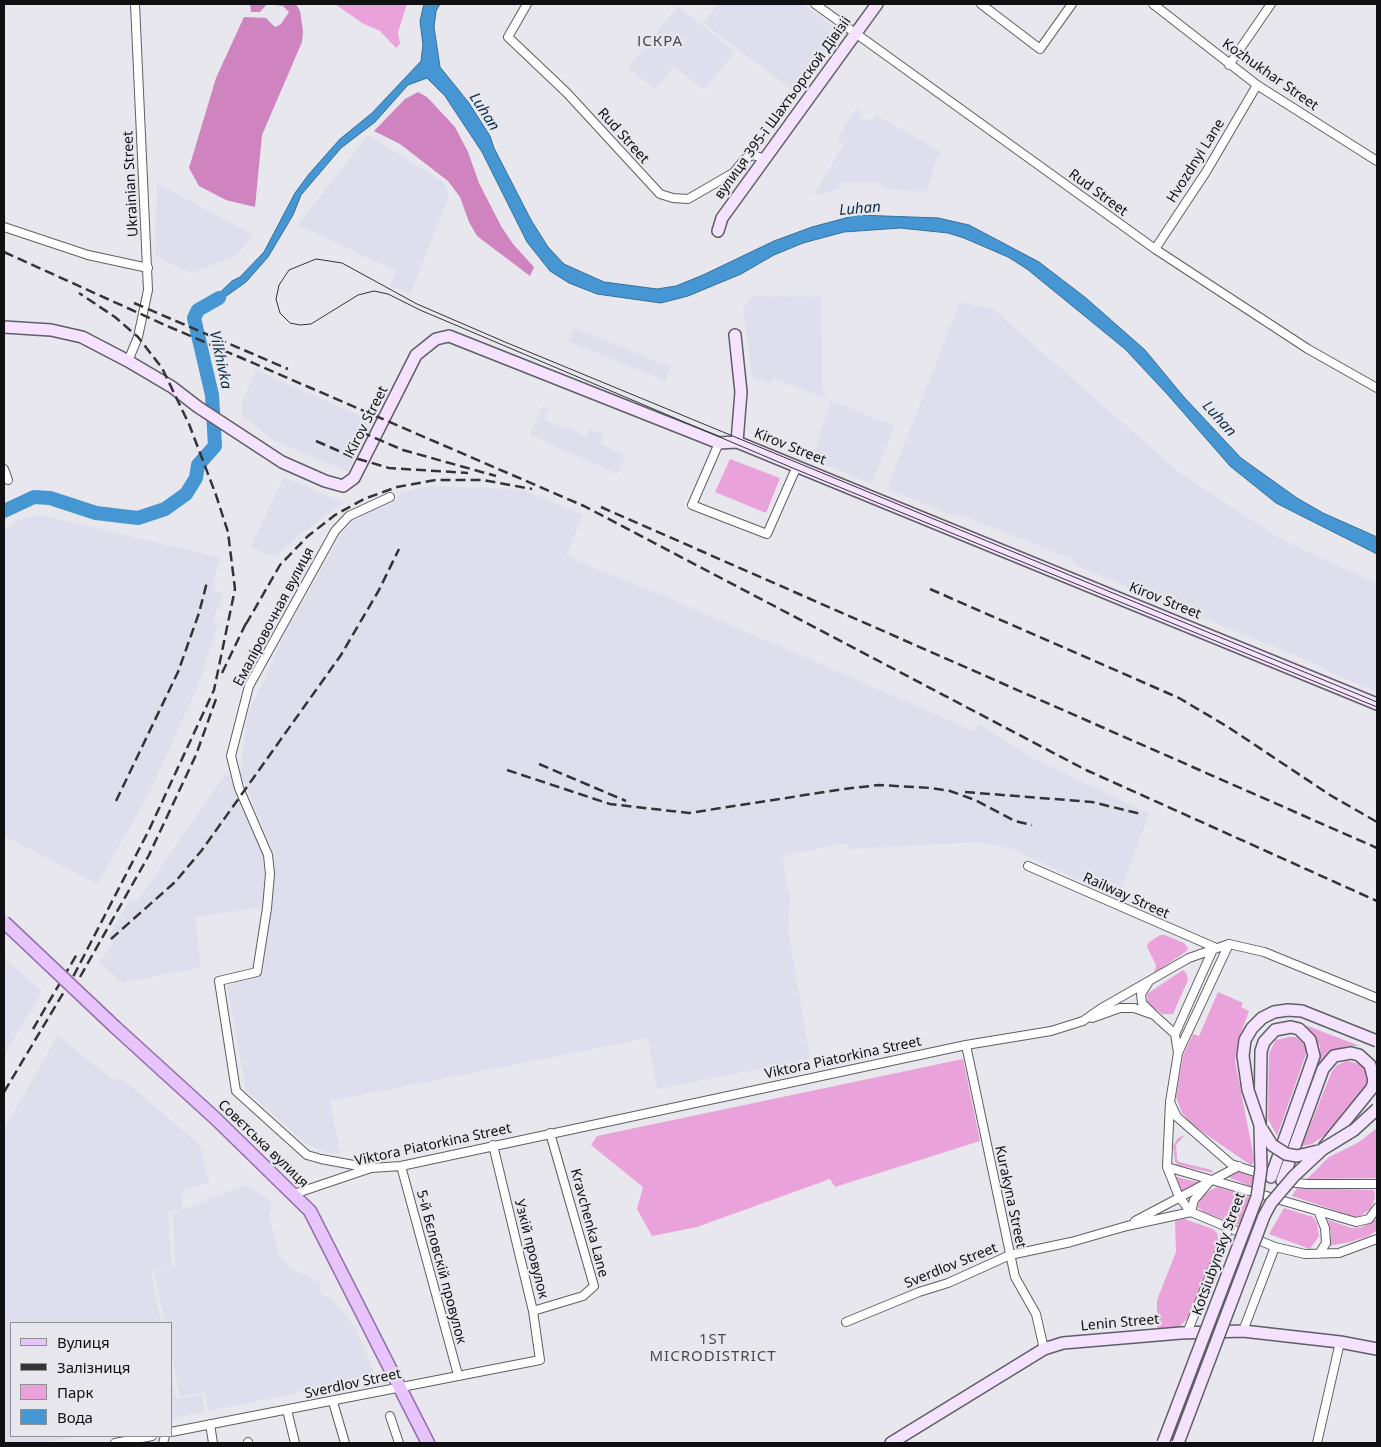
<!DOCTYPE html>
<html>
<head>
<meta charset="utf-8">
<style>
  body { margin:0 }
  #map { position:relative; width:1381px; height:1447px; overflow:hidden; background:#e7e7ed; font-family:"Noto Sans",sans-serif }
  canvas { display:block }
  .frame { position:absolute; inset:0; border:5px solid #101012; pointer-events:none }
  .legend { position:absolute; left:10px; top:1322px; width:162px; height:115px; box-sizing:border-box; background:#e7e7ed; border:1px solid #919195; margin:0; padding:6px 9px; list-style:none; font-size:15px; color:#101012 }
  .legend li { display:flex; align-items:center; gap:10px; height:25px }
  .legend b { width:25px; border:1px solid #919195 }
</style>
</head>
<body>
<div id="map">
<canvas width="1381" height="1447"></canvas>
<div class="frame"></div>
<ul class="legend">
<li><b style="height:6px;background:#e8c4fd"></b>Вулиця</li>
<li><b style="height:6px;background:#343437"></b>Залізниця</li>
<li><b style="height:14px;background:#eaa3da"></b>Парк</li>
<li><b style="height:14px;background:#4696d3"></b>Вода</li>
</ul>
</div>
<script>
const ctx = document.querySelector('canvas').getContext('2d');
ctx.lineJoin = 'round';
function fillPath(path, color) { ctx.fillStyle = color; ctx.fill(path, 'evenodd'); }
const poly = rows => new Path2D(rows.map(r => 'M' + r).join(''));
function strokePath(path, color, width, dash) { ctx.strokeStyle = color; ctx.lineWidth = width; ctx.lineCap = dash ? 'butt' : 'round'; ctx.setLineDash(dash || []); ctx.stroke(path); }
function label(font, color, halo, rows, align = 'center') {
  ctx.font = font + ' "Noto Sans",sans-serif'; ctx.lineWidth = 4.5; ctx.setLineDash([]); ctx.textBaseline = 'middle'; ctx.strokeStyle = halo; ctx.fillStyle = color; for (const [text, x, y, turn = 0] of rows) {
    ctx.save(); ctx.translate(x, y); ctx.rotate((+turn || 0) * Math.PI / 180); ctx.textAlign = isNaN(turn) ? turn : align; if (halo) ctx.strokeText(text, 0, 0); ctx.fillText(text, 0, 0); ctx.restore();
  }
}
fillPath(poly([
  [718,4,802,4,841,33,796,93,703,23],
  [678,6,735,52,704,90,674,66,655,89,628,67],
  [857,107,860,119,873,120,876,115,941,152,934,166,926,192,882,188,881,183,839,182,839,189,814,195,844,144,837,139],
  [368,135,443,182,449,196,410,294,390,286,396,271,298,225],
  [157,183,253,235,237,255,191,273,155,256],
  [754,296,821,297,822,385,826,399,773,378,771,384,752,376,743,309],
  [960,302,993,309,1180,473,1279,538,1377,584,1377,692,1335,675,1319,665,1074,565,1073,559,958,514,956,517,887,489],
  [574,328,671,367,665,381,568,341],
  [256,370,372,421,348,472,275,441,242,416,242,403],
  [831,401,895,426,871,484,812,459],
  [543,406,549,408,544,420,565,429,567,426,585,437,589,429,604,435,600,444,625,456,617,474,530,435],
  [284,477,344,503,299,535,276,557,250,548],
  [430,486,521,489,583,515,566,556,664,596,974,731,979,724,1029,756,1149,814,1118,898,1010,848,979,842,850,849,847,843,790,854,782,861,790,897,788,929,810,1059,657,1089,648,1038,330,1101,340,1153,328,1153,306,1144,246,1090,227,985,263,975,275,877,272,848,240,773,248,714,285,634,342,533,351,523,365,513,398,499,401,492],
  [42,515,220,558,212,589,224,594,212,621,218,624,198,686,147,797,97,884,4,836,4,531,17,521],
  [226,773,233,778,236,792,265,858,263,907,195,917,201,967,122,983,99,962,113,944,108,938,130,899,136,903],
  [4,958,42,991,4,1056],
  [58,1035,114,1081,120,1077,200,1145,209,1183,183,1190,182,1210,168,1211,172,1266,151,1271,161,1323,11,1323,11,1436,79,1436,41,1443,4,1443,4,1129],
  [246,1185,272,1202,269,1215,279,1255,290,1268,319,1281,321,1295,330,1298,355,1327,376,1377,208,1411,205,1392,180,1396,171,1352,171,1323,165,1323,154,1272,175,1266,173,1214],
  [171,1375,176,1399,202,1395,204,1412,171,1419]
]), '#dfdeec');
fillPath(poly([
  [335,4,407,4,398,32,400,44,396,48,380,31,362,23],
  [730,459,780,478,766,513,715,492],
  [1160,935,1165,935,1184,943,1188,948,1187,951,1154,973,1156,965,1147,947,1148,943],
  [1183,970,1187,974,1188,980,1173,1014,1162,1014,1148,1004,1147,994],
  [1218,992,1243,1003,1241,1007,1249,1011,1238,1041,1235,1061,1254,1158,1252,1166,1191,1124,1182,1113,1176,1097,1183,1056,1193,1034,1199,1036],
  [1305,1025,1360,1046,1348,1046,1335,1050,1328,1053,1319,1065,1320,1046],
  [1289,1037,1296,1037,1303,1043,1307,1051,1277,1136,1268,1119,1269,1053,1276,1040],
  [963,1059,980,1141,835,1187,830,1179,697,1227,652,1236,637,1209,643,1187,591,1145,597,1136],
  [1347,1061,1361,1064,1365,1068,1369,1080,1366,1088,1331,1131,1312,1144,1302,1146,1332,1071,1337,1065],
  [1377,1128,1377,1178,1307,1179,1329,1157,1359,1142],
  [1185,1135,1176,1145,1177,1159,1179,1162,1212,1170,1213,1173,1178,1165,1175,1162,1173,1146,1178,1138],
  [1238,1170,1255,1176,1254,1188,1226,1176],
  [1173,1176,1201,1183,1181,1193],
  [1217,1187,1253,1198,1244,1227,1203,1212,1198,1207,1201,1195],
  [1297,1188,1374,1190,1375,1198,1370,1209,1358,1218,1292,1196],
  [1284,1208,1313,1217,1317,1223,1319,1236,1310,1249,1269,1234],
  [1184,1219,1213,1229,1217,1233,1219,1243,1188,1318,1178,1328,1157,1330,1157,1300,1176,1252,1175,1221],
  [1377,1219,1377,1230,1369,1236,1350,1242,1329,1246,1331,1233,1328,1220,1352,1228,1362,1227]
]), '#eaa3da');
fillPath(poly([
  [250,4,296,4,300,11,303,31,302,42,262,135,255,207,226,200,199,186,189,168,216,78,244,17,266,18,275,27,281,24,289,12,283,6,267,4,260,12,251,12],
  [418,92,427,97,455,127,468,152,479,183,501,226,513,244,534,267,530,276,477,236,469,222,460,197,448,181,400,144,374,131,405,99]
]), '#cf84c0');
const water = poly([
  [424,4,440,4,436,11,434,27,440,67,469,103,490,136,494,148,531,220,548,247,564,264,604,282,657,289,676,286,703,275,774,241,812,227,857,215,938,218,969,225,1039,262,1086,298,1145,350,1183,396,1241,458,1297,498,1323,513,1377,537,1377,554,1276,503,1230,466,1168,395,1125,349,1027,269,1008,257,964,238,948,233,900,228,844,232,803,243,774,255,741,274,688,296,661,303,597,294,569,283,550,271,527,242,482,152,445,96,427,78,408,85,375,122,341,148,301,195,293,215,268,257,246,282,204,312,202,305,212,300,232,281,240,277,264,252,295,193,309,174,340,139,372,113,421,61,423,45,420,21,424,4]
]);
fillPath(water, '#4696d3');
strokePath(water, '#366e99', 1);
strokePath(poly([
  [4,511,34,497,50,498,96,513,138,518,165,509,186,494,196,478,198,465,215,446,212,395,194,318,198,310,219,298]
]), '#4696d3', 14);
const street = poly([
  [527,4,508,37,567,93,660,194,673,198,688,199,733,173,745,159,753,155,765,159],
  [815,4,1155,249,1308,349,1377,388],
  [981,4,1040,49,1072,4],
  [1153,4,1257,85,1377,161],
  [1229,65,1271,4],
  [4,227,88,255,148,268],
  [1155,249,1206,172,1257,85],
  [128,361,138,337,148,290,135,4],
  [719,443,692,505,767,534,797,466],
  [4,469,8,480],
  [1028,866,1214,947,1175,1034],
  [1148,983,1141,994,1142,1003,1152,1013],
  [1092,1018,1120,1008,1134,1008,1154,1015,1175,1034,1178,1053,1170,1102,1167,1167,1179,1197,1191,1212,1275,1247,1305,1254,1339,1253,1377,1239],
  [966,1045,1015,1277,1036,1314,1044,1349],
  [1178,1053,1229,944],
  [1170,1102,1177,1117,1231,1164,1264,1175],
  [401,1166,458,1375],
  [1167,1167,1356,1222,1369,1219,1377,1208],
  [370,1168,321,1159,307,1155,236,1091,219,981,257,972,267,908,270,874,268,855,239,788,231,756,249,686,335,531,349,516,390,497],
  [1287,1182,1307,1184,1377,1184],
  [294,1194,371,1168,401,1166,966,1045,1051,1031,1083,1021,1100,1009,1189,958,1229,944,1264,952,1377,998],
  [1319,1213,1325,1228,1326,1243,1319,1254],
  [1135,1221,1239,1166],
  [533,1311,583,1296,594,1286,550,1133],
  [846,1322,919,1292,948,1283,1010,1255,1071,1242,1127,1226,1191,1212,1194,1200,1211,1180],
  [1243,1331,1275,1247],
  [1187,1333,1229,1228],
  [333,1402,345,1443],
  [287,1410,295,1443],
  [390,1416,399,1443],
  [210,1424,213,1443],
  [171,1432,540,1360,533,1311,493,1145],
  [248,1442,248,1443],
  [115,1443,152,1436],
  [163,1443,165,1436],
  [1317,1443,1340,1342]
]);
const secondary = poly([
  [718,231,722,218,877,4],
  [4,327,51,330,82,337,128,361,172,387,198,407,282,462,325,481,343,486,354,478,416,355,436,339,449,336,719,443,737,442,1377,704],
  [735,335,741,392,737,442],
  [1260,1124,1261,1051,1264,1042,1275,1030,1291,1027,1299,1029,1310,1040,1314,1056,1271,1177],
  [1282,1181,1323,1069,1334,1056,1351,1053,1359,1055,1370,1065,1374,1080,1372,1088,1324,1147],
  [891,1443,1044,1349,1063,1343,1181,1333,1243,1331,1340,1342,1377,1349]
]);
const primary = poly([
  [115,1027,216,1119,310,1211,428,1443]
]);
strokePath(street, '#5f5e64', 10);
strokePath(secondary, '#5f5e64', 14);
strokePath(primary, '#936caa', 15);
strokePath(street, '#fff', 8);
strokePath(secondary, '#f4e2fe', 11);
strokePath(primary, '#e8c4fd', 12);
strokePath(poly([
  [1377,702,505,342,417,304,342,263,316,259,289,270,279,285,276,299,280,313,290,323,300,325,311,324,358,295,374,291,388,294,420,310,795,469,1377,707]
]), '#343437', 1);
strokePath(poly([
  [4,252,165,325,584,506,1086,770,1377,901],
  [134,303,288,369],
  [361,432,403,450,496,476],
  [316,441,355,458,389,468,468,473],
  [601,507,1377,848],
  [930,589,1179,698,1228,727,1330,795,1377,822],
  [246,624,280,565,308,536,335,515,364,499,397,487,436,480,483,480,532,489],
  [222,673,248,619],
  [539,764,626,801],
  [507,770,610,804,689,813,844,789,879,785,931,788,950,791,975,800,1015,821,1032,825],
  [965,792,1092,802,1141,814],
  [116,801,178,672,199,613,207,582],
  [111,939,175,882,202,850,341,655,379,590,399,549],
  [80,977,149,855,196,755,216,699],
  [33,1029,77,954],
  [4,1092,74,975,149,830,214,690,235,589,228,532,216,495,189,424,162,368,138,337,115,317,79,293]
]), '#343437', 2.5, [10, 5]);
const secondaryBridge = poly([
  [1262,1129,1272,1145,1286,1154,1297,1156,1318,1151],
  [1163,1443,1257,1197,1261,1169,1260,1125,1248,1090,1243,1056,1245,1040,1252,1028,1262,1018,1274,1012,1288,1010,1302,1011,1377,1041],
  [1178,1443,1264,1216,1271,1203,1294,1176,1323,1149,1354,1130,1377,1109]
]);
const primaryBridge = poly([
  [4,922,115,1027]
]);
strokePath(secondaryBridge, '#5f5e64', 14, []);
strokePath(primaryBridge, '#936caa', 15, []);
strokePath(secondaryBridge, '#f4e2fe', 11);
strokePath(primaryBridge, '#e8c4fd', 12);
label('14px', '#101012', '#e7e7ed', [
  ["Kozhukhar Street",1270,75,35],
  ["вулиця 395-ї Шахтьорской Дівізіі",783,108,-54],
  ["Rud Street",623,136,48],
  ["Hvozdnyi Lane",1196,161,-58],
  ["Ukrainian Street",131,184,-93],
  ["Rud Street",1098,193,36],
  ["Kirov Street",367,421,-63],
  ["Kirov Street",790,447,22],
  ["Kirov Street",1165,601,22],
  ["Емаліровочная вулиця",274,617,-62],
  ["Railway Street",1126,896,24],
  ["Viktora Piatorkina Street",843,1058,-12],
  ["Совєтська вулиця",263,1144,44],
  ["Viktora Piatorkina Street",433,1145,-12],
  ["Kurakyna Street",1010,1197,78],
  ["Kravchenka Lane",589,1223,75],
  ["Узкій провулок",531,1249,76],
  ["Kotsiubynsky Street",1219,1254,-70],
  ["Sverdlov Street",951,1266,-22],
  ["5-й Бєловскій провулок",441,1267,75],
  ["Lenin Street",1120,1323,-5],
  ["Sverdlov Street",353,1384,-12]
]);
ctx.letterSpacing = '1px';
label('15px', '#48474d', '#e7e7ed', [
  ["ІСКРА",660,42],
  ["1ST",713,1340],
  ["MICRODISTRICT",713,1357]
]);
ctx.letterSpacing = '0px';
label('italic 15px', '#0c2f48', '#e7e7ed', [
  ["Luhan",484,112,57],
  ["Luhan",860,209,-5],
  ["Vilkhivka",220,360,78],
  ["Luhan",1219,419,48]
]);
</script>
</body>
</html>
